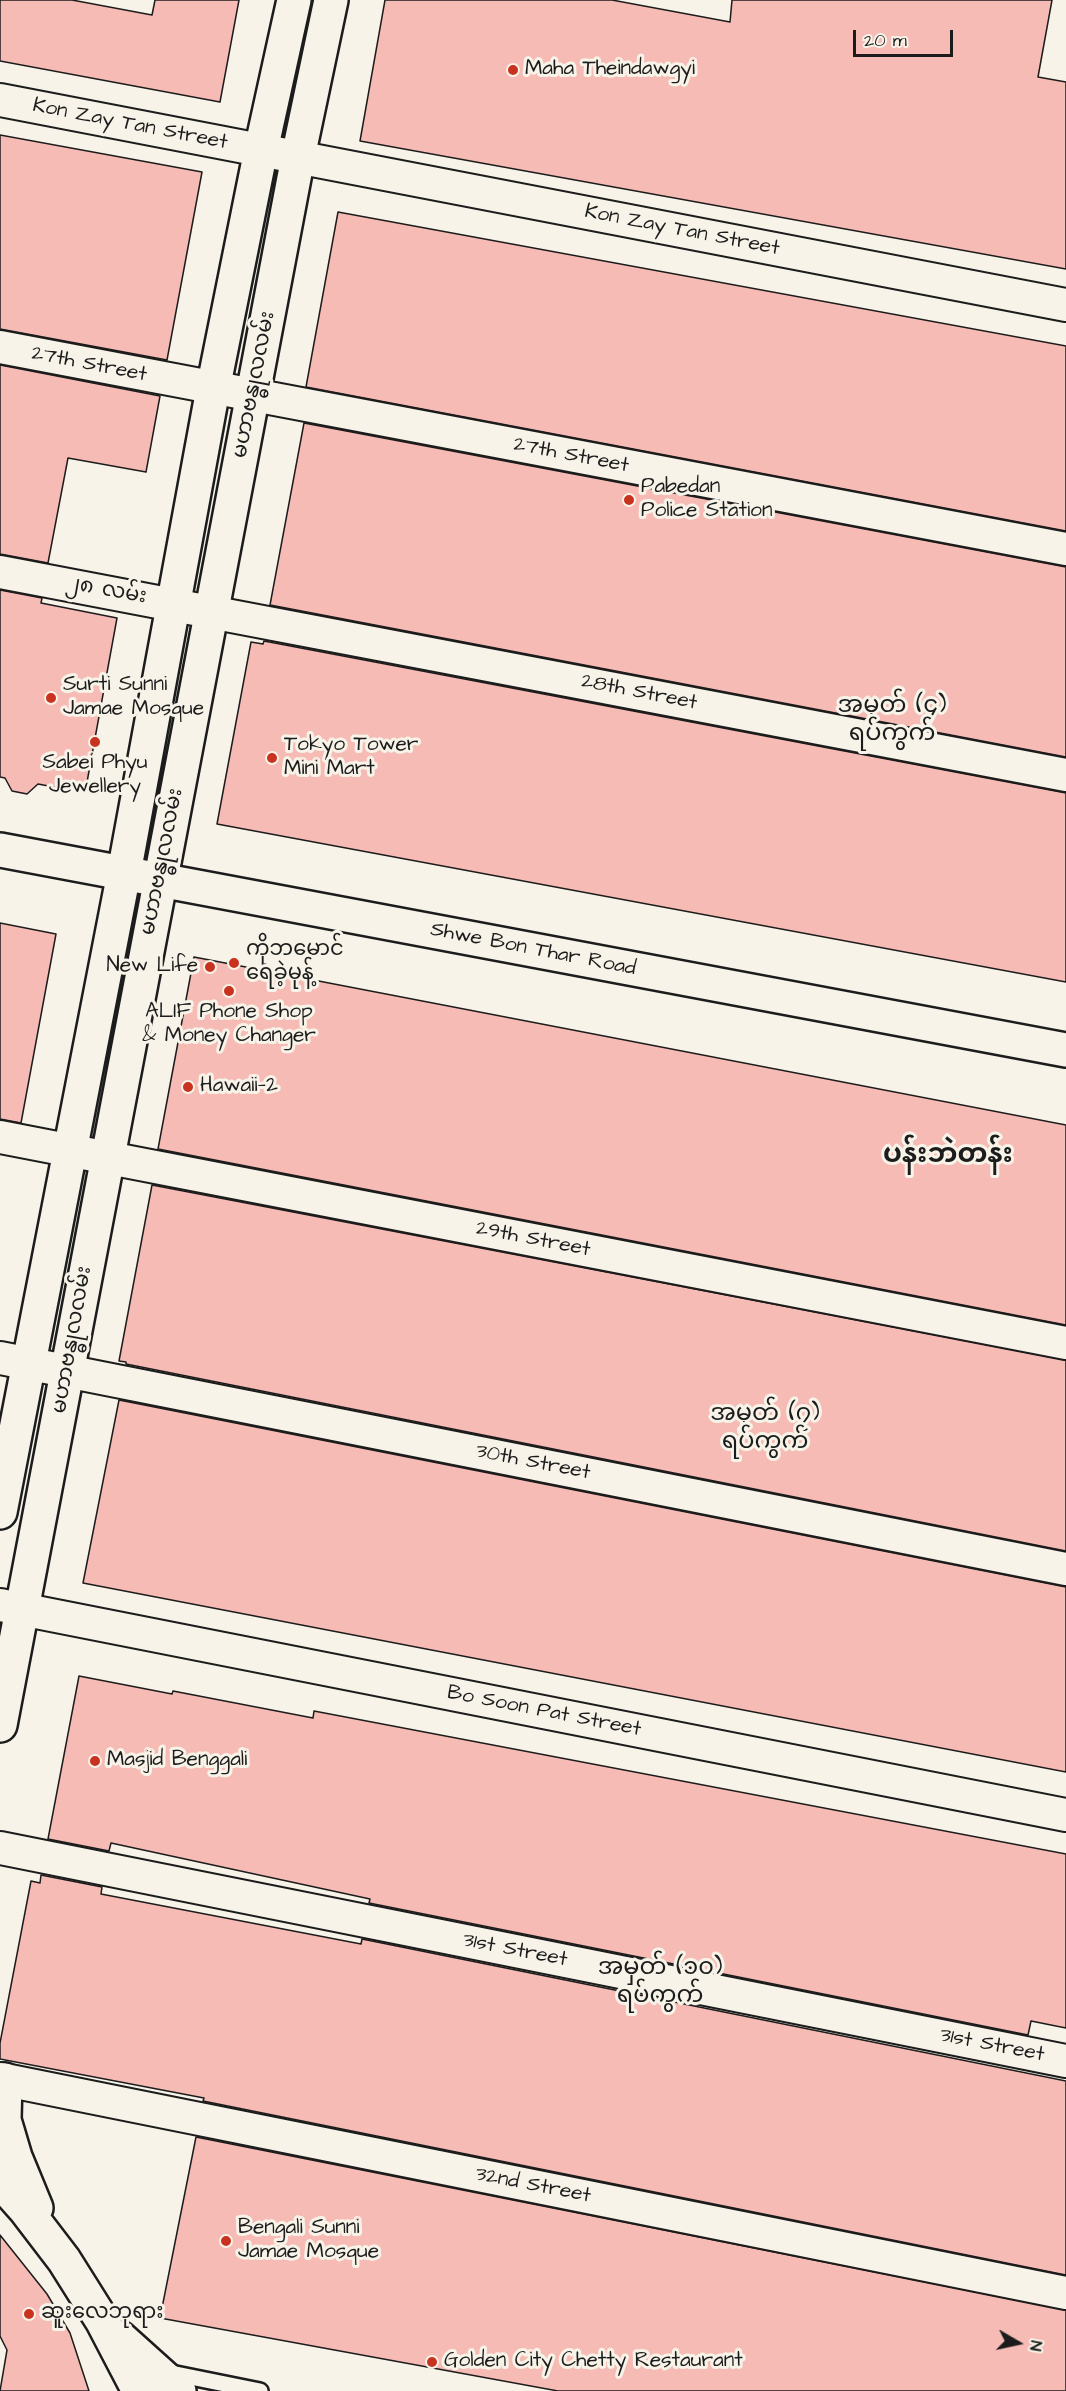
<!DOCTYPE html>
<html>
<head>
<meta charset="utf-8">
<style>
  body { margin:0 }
  #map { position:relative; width:1066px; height:2391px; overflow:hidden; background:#f7f3e8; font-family:"Architects Daughter",sans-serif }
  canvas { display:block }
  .north { position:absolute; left:988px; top:2313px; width:60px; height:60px; -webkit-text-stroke:4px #f7f3e8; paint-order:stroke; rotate:99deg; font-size:16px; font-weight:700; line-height:24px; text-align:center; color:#1c1c1c }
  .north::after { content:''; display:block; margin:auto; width:21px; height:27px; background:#1c1c1c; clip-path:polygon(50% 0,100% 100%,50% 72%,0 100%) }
  .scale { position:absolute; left:853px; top:30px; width:100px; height:27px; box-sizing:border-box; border:3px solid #1c1c1c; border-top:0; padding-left:8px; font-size:18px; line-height:21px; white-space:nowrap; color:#1c1c1c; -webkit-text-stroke:4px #f7f3e8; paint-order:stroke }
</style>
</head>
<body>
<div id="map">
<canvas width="1066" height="2391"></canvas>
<div class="north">N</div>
<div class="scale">20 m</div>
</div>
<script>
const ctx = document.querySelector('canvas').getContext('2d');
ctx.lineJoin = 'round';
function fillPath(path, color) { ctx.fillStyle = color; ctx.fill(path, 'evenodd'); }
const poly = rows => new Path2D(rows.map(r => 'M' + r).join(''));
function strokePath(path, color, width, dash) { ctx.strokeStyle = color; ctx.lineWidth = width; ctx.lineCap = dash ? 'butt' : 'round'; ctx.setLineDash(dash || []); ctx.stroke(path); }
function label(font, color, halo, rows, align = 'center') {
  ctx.font = font + ' "Architects Daughter","Noto Sans Myanmar",sans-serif'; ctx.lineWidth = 6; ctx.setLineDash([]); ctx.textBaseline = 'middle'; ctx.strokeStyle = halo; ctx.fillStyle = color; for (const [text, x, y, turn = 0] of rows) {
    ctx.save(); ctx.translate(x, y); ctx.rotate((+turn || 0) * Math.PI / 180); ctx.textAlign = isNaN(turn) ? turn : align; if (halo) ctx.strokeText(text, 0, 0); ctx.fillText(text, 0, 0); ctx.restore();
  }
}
const building = poly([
  [0,0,72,0,152,15,155,0,239,0,220,102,0,61,0,0],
  [385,0,612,0,730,22,732,0,1052,0,1038,77,1066,82,1066,269,360,141,385,0],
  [0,135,202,172,167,360,0,329,0,135],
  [338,212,1066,346,1066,531,306,387,338,212],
  [0,365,160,396,146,472,68,458,48,563,0,554,0,365],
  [304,423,1066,567,1066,757,270,605,304,423],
  [0,590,42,598,41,603,117,618,85,793,38,784,27,794,12,791,5,778,0,777,0,590],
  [264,641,1066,793,1066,982,217,824,251,642,263,644,264,641],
  [0,923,56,934,21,1123,0,1119,0,923],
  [194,957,1066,1125,1066,1325,158,1149,194,957],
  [152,1185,1066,1360,1066,1551,126,1364,126,1362,119,1361,152,1185],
  [119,1400,1066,1587,1066,1772,83,1583,119,1400],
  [79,1676,172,1694,173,1691,313,1718,314,1711,1066,1854,1066,2028,1031,2021,1028,2035,369,1903,370,1899,111,1843,109,1851,48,1839,79,1676],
  [41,1875,102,1887,101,1894,361,1944,362,1939,1066,2081,1066,2275,203,2101,204,2098,0,2059,0,2043,31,1881,40,1883,41,1875],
  [196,2137,1066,2310,1066,2391,558,2391,160,2318,196,2137],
  [0,2235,47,2294,70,2333,89,2391,0,2391,7,2350,0,2336,0,2235]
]);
fillPath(building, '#f7bbb5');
strokePath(building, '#1c1c1c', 1.5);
const lane = poly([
  [166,2372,260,2391]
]);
const street = poly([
  [0,100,1066,305],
  [0,347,1066,549],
  [0,572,1066,775],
  [0,1137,1066,1343],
  [0,1358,1066,1569],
  [0,1605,1066,1815],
  [0,1848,1066,2061],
  [0,2079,1066,2293]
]);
const secondary = poly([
  [0,850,1066,1050]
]);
const primary = poly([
  [0,1512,124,873,213,389,261,150,294,0],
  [0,1725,298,157,331,0],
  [5,2080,4,2120,15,2157,36,2208],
  [0,2181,25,2209,64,2260,103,2322,139,2391],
  [120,2338,179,2391]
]);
strokePath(lane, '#1c1c1c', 20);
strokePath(street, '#1c1c1c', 36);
strokePath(secondary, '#1c1c1c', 38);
strokePath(primary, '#1c1c1c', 38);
strokePath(lane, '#f7f3e8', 15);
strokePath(street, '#f7f3e8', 32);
strokePath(secondary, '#f7f3e8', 33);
strokePath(primary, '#f7f3e8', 33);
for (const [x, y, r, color] of [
  [513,70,6,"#c8321e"],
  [629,500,6,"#c8321e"],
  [51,698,6,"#c8321e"],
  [95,742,6,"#c8321e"],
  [272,758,6,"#c8321e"],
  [234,963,6,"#c8321e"],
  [210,967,6,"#c8321e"],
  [229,991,6,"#c8321e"],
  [188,1087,6,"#c8321e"],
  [95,1761,6,"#c8321e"],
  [226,2241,6,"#c8321e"],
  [29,2314,6,"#c8321e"],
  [432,2362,6,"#c8321e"]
]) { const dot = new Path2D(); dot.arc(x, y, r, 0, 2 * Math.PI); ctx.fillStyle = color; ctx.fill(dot); strokePath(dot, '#f7f3e8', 2); }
label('21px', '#1c1c1c', '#f7f3e8', [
  ["Maha Theindawgyi",525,70],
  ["Pabedan",641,488],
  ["Police Station",641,512],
  ["Surti Sunni",63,686],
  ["Jamae Mosque",63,710],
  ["Tokyo Tower",284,746],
  ["Mini Mart",284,770],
  ["Sabei Phyu",95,764,"center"],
  ["Jewellery",95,788,"center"],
  ["ကိုဘမောင်",246,951],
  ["ရေခဲ့မုန့်",246,975],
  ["New Life",198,967,"right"],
  ["ALIF Phone Shop",229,1013,"center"],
  ["& Money Changer",229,1037,"center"],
  ["Hawaii—2",200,1087],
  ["Masjid Benggali",107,1761],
  ["Bengali Sunni",238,2229],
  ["Jamae Mosque",238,2253],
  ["ဆူးလေဘုရား",41,2314],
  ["Golden City Chetty Restaurant",444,2362]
], 'left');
label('21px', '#1c1c1c', '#f7f3e8', [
  ["Kon Zay Tan Street",130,125,11],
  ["Kon Zay Tan Street",682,231,11],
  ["27th Street",89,365,11],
  ["မဟာဗန္ဓုလလမ်း",255,385,-79],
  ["27th Street",571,456,11],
  ["၂၈ လမ်း",106,591,10],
  ["28th Street",639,693,11],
  ["မဟာဗန္ဓုလလမ်း",163,862,-79],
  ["Shwe Bon Thar Road",533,950,11],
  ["29th Street",533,1240,11],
  ["မဟာဗန္ဓုလလမ်း",73,1340,-80],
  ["30th Street",533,1463,11],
  ["Bo Soon Pat Street",544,1712,11],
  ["31st Street",515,1951,11],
  ["31st Street",992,2046,11],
  ["32nd Street",533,2186,11]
]);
label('24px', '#1c1c1c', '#f7f3e8', [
  ["အမှတ် (၄)",892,707],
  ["ရပ်ကွက်",892,735],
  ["အမှတ် (၇)",765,1415],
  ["ရပ်ကွက်",765,1443],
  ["အမှတ် (၁၀)",660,1969],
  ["ရပ်ကွက်",660,1997]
]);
label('bold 27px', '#1c1c1c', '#f7f3e8', [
  ["ပန်းဘဲတန်း",948,1156]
]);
</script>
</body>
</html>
